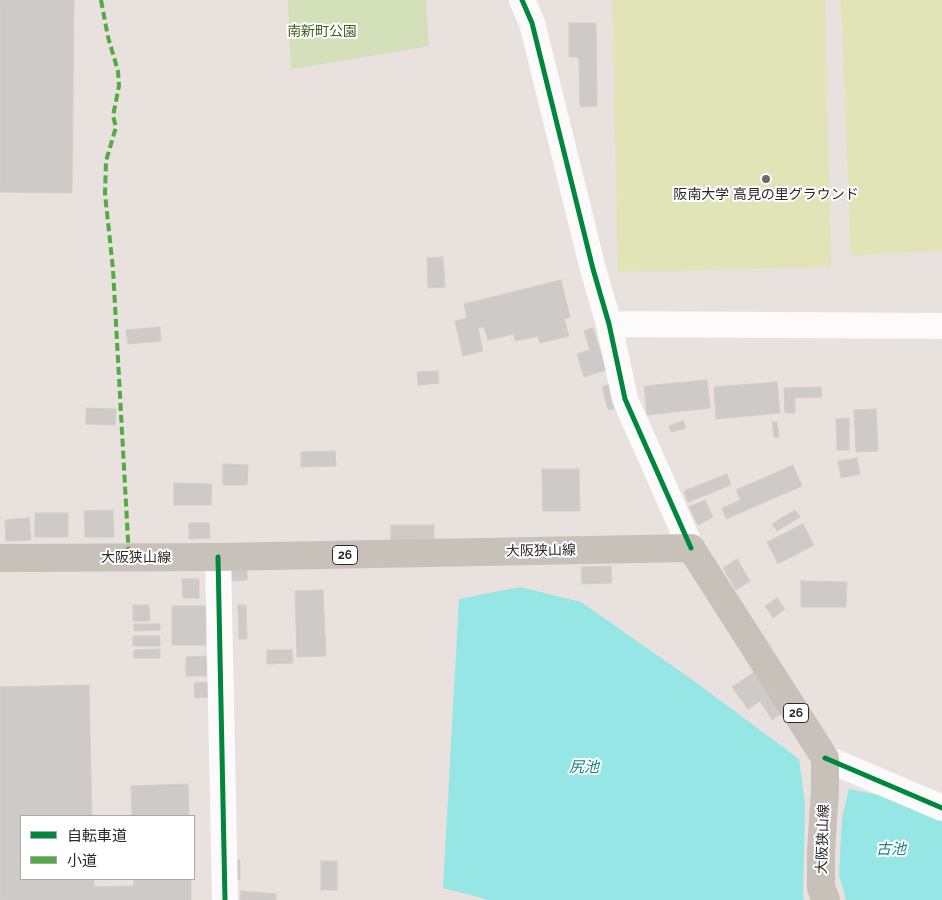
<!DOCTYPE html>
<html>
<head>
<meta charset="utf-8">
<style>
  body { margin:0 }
  #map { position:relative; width:942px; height:900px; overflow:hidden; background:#e8e1de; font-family:Raleway,"Noto Sans JP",sans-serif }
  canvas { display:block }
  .legend { position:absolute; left:20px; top:815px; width:175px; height:65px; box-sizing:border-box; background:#fff; border:1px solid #a9a9a9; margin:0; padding:6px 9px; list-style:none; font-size:15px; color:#292929 }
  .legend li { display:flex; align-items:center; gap:10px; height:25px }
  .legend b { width:25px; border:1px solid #a9a9a9 }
</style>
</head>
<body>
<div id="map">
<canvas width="942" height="900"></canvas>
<ul class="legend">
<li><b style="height:6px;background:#00873e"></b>自転車道</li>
<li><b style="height:6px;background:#53ab44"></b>小道</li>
</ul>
</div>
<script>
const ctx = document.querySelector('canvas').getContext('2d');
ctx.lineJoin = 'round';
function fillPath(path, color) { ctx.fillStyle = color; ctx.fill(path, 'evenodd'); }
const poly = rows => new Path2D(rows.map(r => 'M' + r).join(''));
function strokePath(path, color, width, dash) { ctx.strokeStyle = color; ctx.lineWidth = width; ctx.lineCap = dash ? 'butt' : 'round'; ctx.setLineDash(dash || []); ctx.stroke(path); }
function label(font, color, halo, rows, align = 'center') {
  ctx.font = font + ' Raleway,"Noto Sans JP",sans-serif'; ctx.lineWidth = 4; ctx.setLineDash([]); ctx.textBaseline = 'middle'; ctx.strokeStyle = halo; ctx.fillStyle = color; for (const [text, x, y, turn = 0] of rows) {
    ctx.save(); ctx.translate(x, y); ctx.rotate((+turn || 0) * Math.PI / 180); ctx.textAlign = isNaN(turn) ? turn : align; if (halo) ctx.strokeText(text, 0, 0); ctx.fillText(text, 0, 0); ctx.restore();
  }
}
fillPath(poly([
  [288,0,426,0,429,46,291,69]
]), '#d4e0b9');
fillPath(poly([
  [612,0,825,0,831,267,618,272],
  [841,0,942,0,942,251,851,255]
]), '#e0e4b6');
fillPath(poly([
  [520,587,581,602,694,681,799,759,805,803,803,894,804,900,489,900,443,888,459,599],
  [849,789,911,802,942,816,942,900,846,900,839,875,842,818]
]), '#95e6e5');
const building = poly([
  [0,0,74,0,72,193,0,192,0,0],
  [569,23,596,23,597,106,580,107,579,57,569,57,569,23],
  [443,257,445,287,428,288,427,258,443,257],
  [561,280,570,317,564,319,569,336,540,343,538,336,515,341,514,334,488,340,484,327,478,328,483,351,463,356,455,321,467,318,464,304,561,280],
  [160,327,161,341,128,344,126,330,160,327],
  [593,328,606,370,584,377,577,354,590,350,584,331,593,328],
  [438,371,439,383,418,385,417,372,438,371],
  [707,380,710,408,647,415,644,386,707,380],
  [777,382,780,413,716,419,714,387,777,382],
  [611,384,618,408,608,410,602,387,611,384],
  [821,387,822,397,795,398,795,413,785,413,784,388,821,387],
  [86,408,116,409,115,425,86,424,86,408],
  [876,409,878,451,856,452,854,410,876,409],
  [849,418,849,450,837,450,836,419,849,418],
  [683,421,686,428,671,432,669,426,683,421],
  [772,422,777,422,779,437,774,437,772,422],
  [335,451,336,466,301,467,301,452,335,451],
  [857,458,860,474,841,478,838,461,857,458],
  [223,464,248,465,247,485,223,485,223,464],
  [793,465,802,486,726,519,722,508,741,500,736,490,793,465],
  [542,469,579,469,580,511,543,511,542,469],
  [727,474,731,485,688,502,684,491,727,474],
  [174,483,212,484,211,505,174,505,174,483],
  [705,500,713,517,698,525,689,507,705,500],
  [113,510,114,537,85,537,84,511,113,510],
  [795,510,800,517,777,531,772,524,795,510],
  [35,513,68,513,68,537,35,537,35,513],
  [29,518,31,540,6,541,5,520,29,518],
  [189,523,209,523,210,538,189,539,189,523],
  [803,524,814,545,778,564,767,542,803,524],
  [391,525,434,525,434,541,391,541,391,525],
  [737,559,750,581,736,590,723,568,737,559],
  [611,566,612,583,582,584,581,567,611,566],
  [247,567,247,580,232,581,231,568,247,567],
  [182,579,199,579,199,598,183,598,182,579],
  [801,581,847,582,846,607,801,607,801,581],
  [323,590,326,656,297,657,295,591,323,590],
  [777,598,785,609,773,618,765,606,777,598],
  [133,605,149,605,150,621,133,621,133,605],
  [238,605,246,605,247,639,239,639,238,605],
  [172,606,206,606,206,645,172,645,172,606],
  [134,624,160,624,160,630,134,631,134,624],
  [133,636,160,636,160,646,133,646,133,636],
  [160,649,160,658,134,658,134,650,160,649],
  [267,650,292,650,293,663,267,664,267,650],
  [206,656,207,676,186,676,186,657,206,656],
  [756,671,784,712,772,720,760,701,748,709,732,687,756,671],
  [208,682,209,697,195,698,194,683,208,682],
  [89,685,92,816,21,816,21,879,94,879,94,887,134,886,134,879,191,879,191,900,0,900,0,687,89,685],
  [188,784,189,816,132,816,131,786,188,784],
  [233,860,240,860,240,880,233,880,233,860],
  [321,861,337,861,337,890,321,890,321,861],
  [241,891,276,894,276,900,240,900,241,891]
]);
fillPath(building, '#cecac8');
strokePath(building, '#d2cdcb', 1);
strokePath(poly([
  [522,0,532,23,593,269,609,324,625,399,691,548],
  [609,324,942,326],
  [218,557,225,900],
  [825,758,942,808]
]), '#fcfafa', 26);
strokePath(poly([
  [0,558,218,557,691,548,825,758,825,789,821,852,821,888,826,900]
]), '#c8c1b9', 28);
strokePath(poly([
  [101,0,108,37,118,71,119,86,113,116,116,127,106,161,105,194,113,269,129,558]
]), '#53ab44', 4, [8, 4]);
strokePath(poly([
  [522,0,532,23,593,269,609,324,625,399,691,548],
  [218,557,225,900],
  [825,758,942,808]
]), '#00873e', 5);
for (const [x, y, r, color] of [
  [766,179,5,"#6c6968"]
]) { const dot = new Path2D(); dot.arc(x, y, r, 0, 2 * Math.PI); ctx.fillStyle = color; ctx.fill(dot); strokePath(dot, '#fff', 2); }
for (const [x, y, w] of [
  [345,555,25],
  [796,713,25]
]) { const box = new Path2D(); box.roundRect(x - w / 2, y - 9.5, w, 19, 4); ctx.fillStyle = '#fff'; ctx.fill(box); strokePath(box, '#292929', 1); }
label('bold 12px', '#292929', null, [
  ["26",345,555],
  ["26",796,713]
]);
label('14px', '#3e621d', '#fff', [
  ["南新町公園",322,32]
]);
label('14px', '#292929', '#fff', [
  ["阪南大学 高見の里グラウンド",766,195]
]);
label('14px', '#292929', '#fff', [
  ["大阪狭山線",541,551,-1],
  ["大阪狭山線",136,558],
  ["大阪狭山線",823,839,-88]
]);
label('italic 15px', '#13838c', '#fff', [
  ["尻池",584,767],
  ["古池",891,849]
]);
</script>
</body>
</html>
